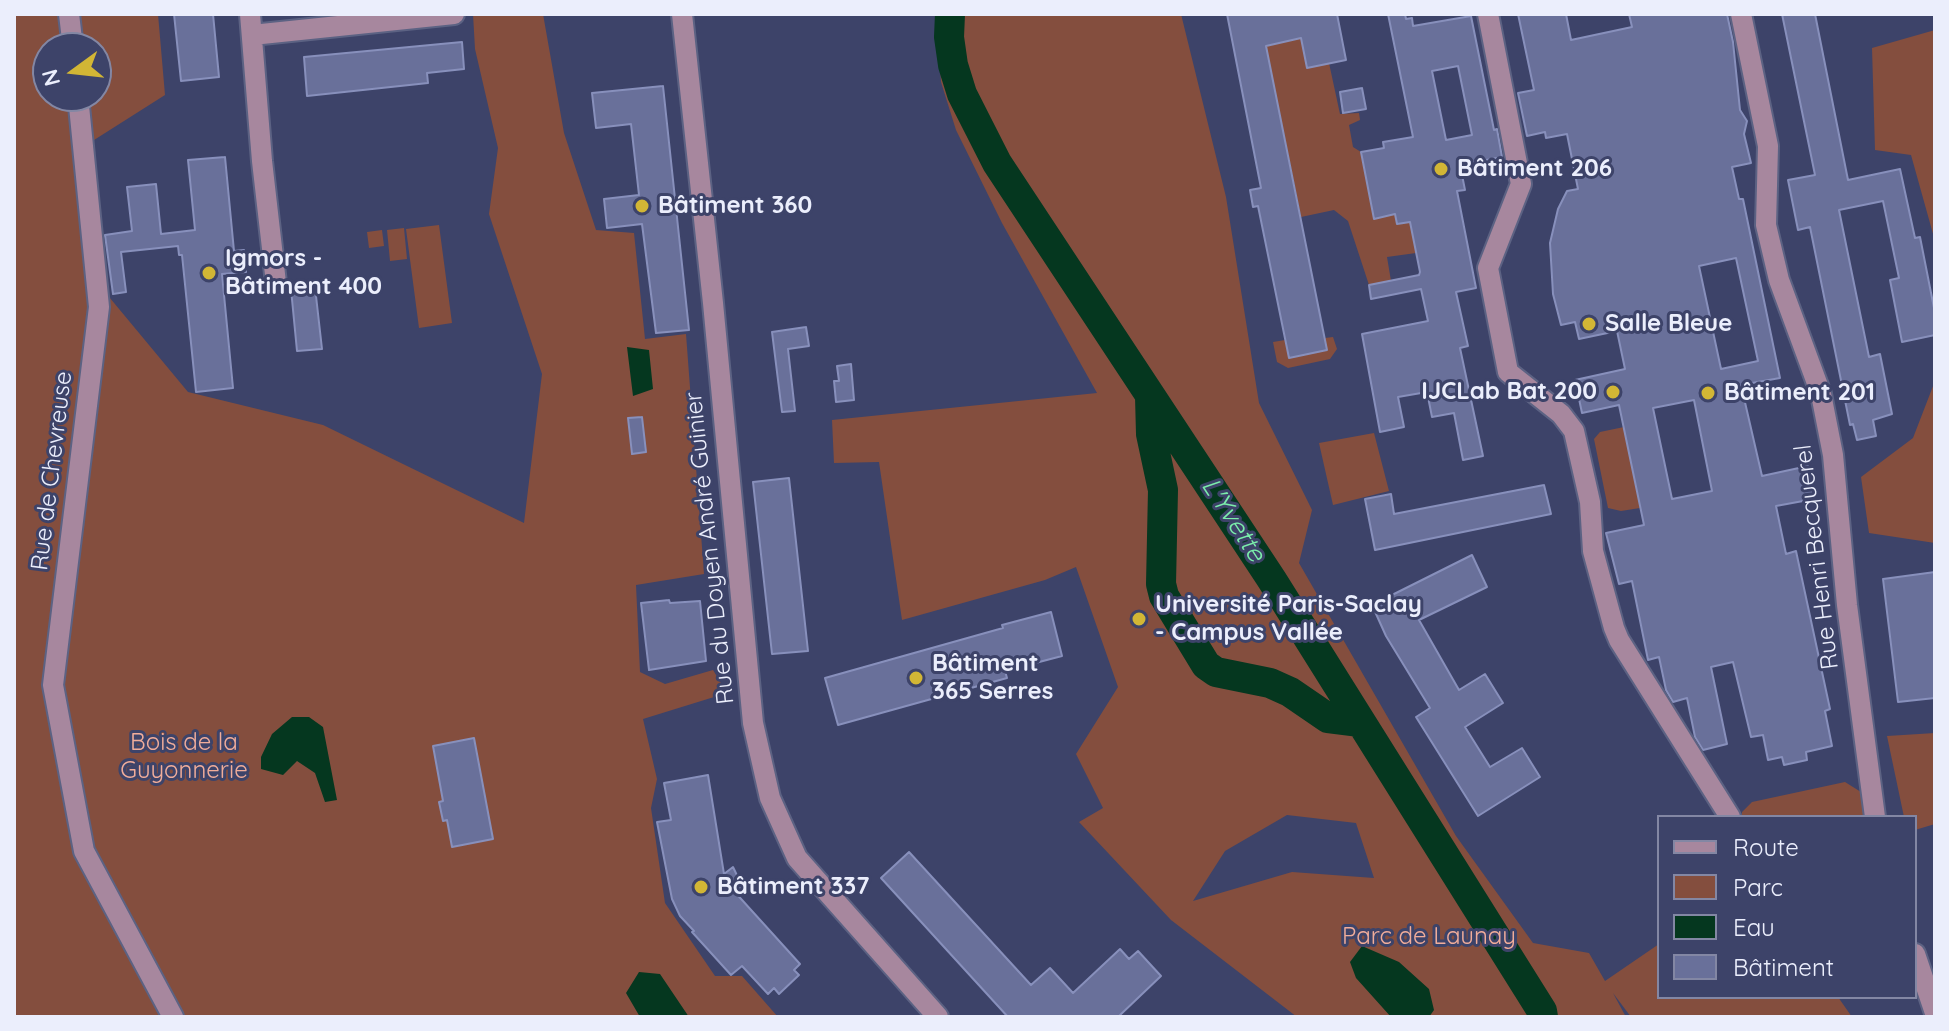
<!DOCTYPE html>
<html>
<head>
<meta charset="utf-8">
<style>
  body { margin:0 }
  #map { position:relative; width:1949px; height:1031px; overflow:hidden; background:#3d4369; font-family:Quicksand,sans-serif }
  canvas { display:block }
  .frame { position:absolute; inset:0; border:16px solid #ebeefc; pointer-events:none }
  .legend { position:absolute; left:1657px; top:815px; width:260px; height:184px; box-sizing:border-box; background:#3d4369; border:2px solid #8387a4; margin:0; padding:10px 14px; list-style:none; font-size:24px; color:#ebeefc }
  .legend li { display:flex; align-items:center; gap:16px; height:40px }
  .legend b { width:40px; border:2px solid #8387a4 }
  .north { position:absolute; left:32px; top:32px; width:80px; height:80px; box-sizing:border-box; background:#3d4369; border:2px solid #8387a4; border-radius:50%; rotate:255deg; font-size:22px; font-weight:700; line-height:32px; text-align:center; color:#ebeefc }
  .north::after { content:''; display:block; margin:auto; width:28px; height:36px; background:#d2b635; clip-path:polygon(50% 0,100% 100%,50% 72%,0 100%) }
</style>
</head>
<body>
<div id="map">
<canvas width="1949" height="1031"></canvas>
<div class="frame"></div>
<ul class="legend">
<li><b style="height:10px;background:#a7879e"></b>Route</li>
<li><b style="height:22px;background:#844e3e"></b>Parc</li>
<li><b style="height:22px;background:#05371f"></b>Eau</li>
<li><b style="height:22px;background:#69709a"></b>Bâtiment</li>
</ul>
<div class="north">N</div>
</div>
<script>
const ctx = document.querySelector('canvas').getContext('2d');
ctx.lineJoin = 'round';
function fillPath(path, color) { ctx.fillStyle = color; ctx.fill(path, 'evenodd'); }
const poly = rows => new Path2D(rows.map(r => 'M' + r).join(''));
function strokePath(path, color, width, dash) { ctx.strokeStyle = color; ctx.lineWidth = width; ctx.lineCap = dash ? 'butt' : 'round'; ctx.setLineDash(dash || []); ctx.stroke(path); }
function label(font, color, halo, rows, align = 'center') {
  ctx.font = font + ' Quicksand,sans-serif'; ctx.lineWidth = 6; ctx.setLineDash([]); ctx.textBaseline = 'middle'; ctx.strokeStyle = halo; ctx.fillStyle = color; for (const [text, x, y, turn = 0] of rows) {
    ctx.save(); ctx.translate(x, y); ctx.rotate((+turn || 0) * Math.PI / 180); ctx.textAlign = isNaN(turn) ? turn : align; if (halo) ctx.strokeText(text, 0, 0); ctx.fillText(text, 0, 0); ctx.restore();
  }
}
fillPath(poly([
  [14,14,158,14,165,95,72,154,95,280,188,392,323,425,524,523,542,374,489,214,498,148,475,49,473,14,543,14,564,133,596,230,634,233,645,339,686,334,704,574,636,585,640,672,665,684,713,670,727,693,643,719,657,779,651,808,665,903,715,976,742,976,778,1017,14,1017],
  [48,48,96,48,96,96,48,96],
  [937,14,1181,14,1226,197,1259,403,1312,510,1299,563,1456,836,1533,943,1589,953,1605,981,1659,944,1659,997,1838,997,1852,1017,1631,1017,1613,993,1626,1017,1297,1017,1171,920,1079,822,1103,808,1076,754,1118,687,1076,567,1045,580,902,620,879,462,834,463,832,420,1097,393,1002,223,956,130,941,82],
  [1287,815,1356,823,1374,878,1292,872,1193,901,1225,851],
  [1935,30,1935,241,1911,155,1875,150,1872,48],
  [1301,38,1329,63,1340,114,1359,113,1360,120,1349,125,1353,147,1361,152,1374,218,1395,214,1397,224,1423,219,1416,253,1387,257,1391,281,1369,285,1348,221,1334,210,1301,217,1266,46],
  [439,225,452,323,419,328,406,229],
  [404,228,407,259,390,261,387,230],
  [382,230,384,246,369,248,367,232],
  [1333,337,1337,349,1330,359,1288,368,1277,362,1273,342,1285,340,1289,358,1327,350,1325,338],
  [1935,381,1935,543,1869,533,1861,477,1913,438],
  [1624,427,1640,508,1621,511,1608,508,1594,439,1600,432],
  [1374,433,1389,491,1333,505,1319,443],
  [1935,733,1935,824,1915,830,1915,817,1904,817,1887,736],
  [1845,782,1861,792,1866,817,1742,817,1742,812,1752,802]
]), '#844e3e');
fillPath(poly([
  [627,347,649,350,653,389,633,396],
  [292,717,309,717,323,727,337,800,325,802,315,773,297,761,283,775,261,769,261,757,272,734],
  [1362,946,1399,962,1429,989,1434,1010,1429,1017,1391,1017,1356,978,1350,962],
  [639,972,660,974,689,1017,640,1017,626,993]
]), '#05371f');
strokePath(poly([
  [950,14,949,37,953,65,962,94,997,163,1272,580,1542,1011,1543,1017],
  [1150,396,1151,434,1163,490,1161,584,1164,596,1206,665,1216,672,1270,683,1290,692,1328,718,1360,722]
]), '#05371f', 30);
const building = poly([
  [174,14,213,14,219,77,181,81,174,14],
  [1227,14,1337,14,1346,60,1307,68,1301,38,1266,46,1327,350,1289,358,1258,206,1253,207,1250,190,1261,188,1227,14],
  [1388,14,1405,14,1406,19,1412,18,1413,26,1471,16,1494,130,1497,129,1502,157,1460,165,1465,190,1457,191,1476,288,1456,292,1468,346,1460,348,1483,456,1463,460,1454,413,1432,417,1427,392,1398,397,1404,427,1380,432,1362,334,1428,321,1421,289,1371,299,1369,285,1419,275,1420,272,1410,222,1397,224,1395,214,1374,219,1361,152,1384,148,1383,142,1413,137,1388,14],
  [1458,66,1472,135,1446,140,1432,71,1458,66],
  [1518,14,1566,14,1571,40,1632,27,1629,14,1727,14,1733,42,1740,110,1747,121,1744,134,1751,163,1732,167,1739,199,1743,199,1780,378,1741,385,1762,476,1808,466,1814,499,1776,506,1786,554,1796,551,1830,709,1825,711,1832,746,1806,752,1807,760,1784,765,1782,757,1768,760,1763,735,1751,737,1733,662,1711,667,1727,744,1703,750,1695,737,1687,698,1673,702,1666,690,1659,657,1648,660,1632,581,1619,584,1606,533,1644,525,1619,405,1582,413,1575,380,1625,369,1617,331,1579,339,1575,322,1561,325,1553,294,1550,243,1558,209,1567,191,1578,189,1567,134,1546,138,1545,132,1527,136,1518,93,1534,90,1518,14],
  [1736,258,1758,361,1721,369,1699,266,1736,258],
  [1694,400,1712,491,1672,499,1653,408,1694,400],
  [1782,14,1815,14,1848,180,1900,169,1915,238,1920,237,1935,313,1935,335,1902,342,1890,280,1899,278,1883,201,1839,210,1869,357,1880,354,1892,414,1873,420,1876,436,1857,440,1853,424,1850,425,1810,227,1798,230,1788,180,1815,175,1782,14],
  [462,42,464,69,427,73,428,83,307,96,304,57,462,42],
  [663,86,689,330,656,333,642,224,607,228,604,199,639,195,631,124,596,128,592,93,663,86],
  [1362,88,1366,109,1343,113,1340,92,1362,88],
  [225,157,234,251,244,250,246,272,222,274,233,388,196,392,182,255,179,255,178,246,121,252,126,292,113,294,105,235,132,231,127,187,156,184,161,234,195,230,188,160,225,157],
  [315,287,322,349,297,351,291,289,315,287],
  [806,327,809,346,788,349,795,411,782,412,772,332,806,327],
  [851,364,854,400,836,402,834,381,839,381,837,366,851,364],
  [642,417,646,452,632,454,628,418,642,417],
  [789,478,808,651,772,654,753,482,789,478],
  [1544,485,1551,514,1375,550,1365,499,1391,494,1394,514,1544,485],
  [1472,555,1487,587,1419,620,1459,690,1485,674,1503,703,1465,727,1490,767,1522,748,1540,777,1478,816,1416,717,1430,708,1386,636,1372,605,1472,555],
  [1935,572,1935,698,1898,702,1883,579,1935,572],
  [669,600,670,603,700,601,706,661,649,670,641,603,669,600],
  [1051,612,1062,656,1005,671,1007,678,838,725,825,678,1003,628,1002,625,1051,612],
  [474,738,493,839,452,847,447,820,443,821,439,802,443,801,433,746,474,738],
  [708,775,724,874,733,867,743,888,733,890,800,964,794,970,799,975,779,994,774,988,768,994,742,966,731,975,692,932,694,931,680,916,672,899,657,822,671,820,664,783,708,775],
  [909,852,1031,985,1050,968,1073,993,1120,949,1129,959,1138,951,1161,976,1118,1017,1008,1017,881,878,909,852]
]);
fillPath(building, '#69709a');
strokePath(building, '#8890bc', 2);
const minor = poly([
  [69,14,73,48],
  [250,14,262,161,276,283],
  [682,14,713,303,753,723,770,798,797,858,938,1017],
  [1488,14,1521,184,1488,268,1508,372,1561,414,1574,431,1590,502,1593,551,1614,628,1619,640,1730,817],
  [1741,14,1768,146,1766,225,1779,280,1821,394,1833,455,1847,605,1875,817],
  [252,35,454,14],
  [78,96,99,307,53,685,84,851,173,1017],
  [1915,954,1935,1013]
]);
strokePath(minor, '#5c6283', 24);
strokePath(minor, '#a7879e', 20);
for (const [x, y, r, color] of [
  [1441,169,8,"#d2b635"],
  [642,206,8,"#d2b635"],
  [209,273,8,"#d2b635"],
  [1589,324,8,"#d2b635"],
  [1613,392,8,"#d2b635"],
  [1708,393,8,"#d2b635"],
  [1139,619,8,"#d2b635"],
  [916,678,8,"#d2b635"],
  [701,887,8,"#d2b635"]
]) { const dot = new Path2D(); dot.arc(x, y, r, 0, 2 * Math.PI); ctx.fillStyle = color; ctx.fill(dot); strokePath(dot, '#3d4369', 3); }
label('bold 24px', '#ebeefc', '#3d4369', [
  ["Bâtiment 206",1457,169],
  ["Bâtiment 360",658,206],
  ["Igmors -",225,259],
  ["Bâtiment 400",225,287],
  ["Salle Bleue",1605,324],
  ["IJCLab Bat 200",1597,392,"right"],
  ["Bâtiment 201",1724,393],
  ["Université Paris-Saclay",1155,605],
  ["- Campus Vallée",1155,633],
  ["Bâtiment",932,664],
  ["365 Serres",932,692],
  ["Bâtiment 337",717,887]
], 'left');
label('24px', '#ebeefc', '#3d4369', [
  ["Rue de Chevreuse",52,471,-83],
  ["Rue du Doyen André Guinier",710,548,-96],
  ["Rue Henri Becquerel",1817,557,-97]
]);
label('24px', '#f1ad9a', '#3d4369', [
  ["Bois de la",184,743],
  ["Guyonnerie",184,771],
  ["Parc de Launay",1429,937]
]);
label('italic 26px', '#7beeab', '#3d4369', [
  ["L'Yvette",1233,520,57]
]);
</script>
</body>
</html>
